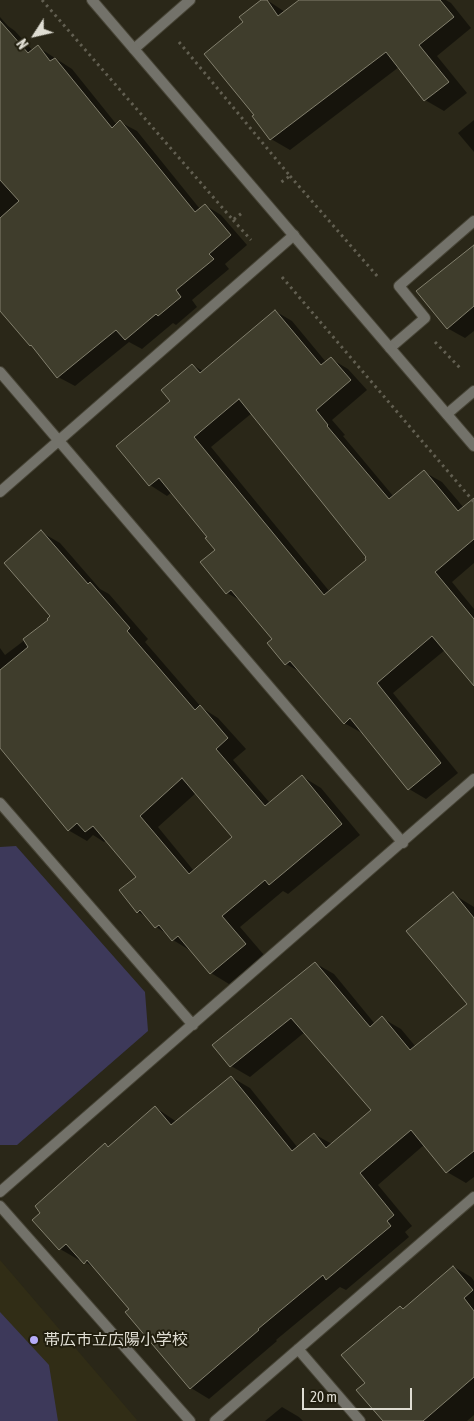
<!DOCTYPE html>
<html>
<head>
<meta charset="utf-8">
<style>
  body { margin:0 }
  #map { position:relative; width:474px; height:1421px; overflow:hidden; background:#2a2718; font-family:"Asap Condensed",sans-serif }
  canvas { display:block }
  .north { position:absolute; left:10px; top:10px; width:50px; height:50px; -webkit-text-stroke:4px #211e0e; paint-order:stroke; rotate:235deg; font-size:14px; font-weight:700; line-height:20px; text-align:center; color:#dfddd3 }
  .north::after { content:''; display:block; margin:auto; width:18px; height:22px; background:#dfddd3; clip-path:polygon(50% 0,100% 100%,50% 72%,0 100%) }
  .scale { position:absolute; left:302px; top:1388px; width:110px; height:22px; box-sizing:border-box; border:2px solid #dfddd3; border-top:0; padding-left:6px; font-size:15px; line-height:18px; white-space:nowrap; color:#dfddd3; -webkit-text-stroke:4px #211e0e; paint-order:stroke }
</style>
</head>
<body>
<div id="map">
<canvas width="474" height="1421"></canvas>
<div class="north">N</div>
<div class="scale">20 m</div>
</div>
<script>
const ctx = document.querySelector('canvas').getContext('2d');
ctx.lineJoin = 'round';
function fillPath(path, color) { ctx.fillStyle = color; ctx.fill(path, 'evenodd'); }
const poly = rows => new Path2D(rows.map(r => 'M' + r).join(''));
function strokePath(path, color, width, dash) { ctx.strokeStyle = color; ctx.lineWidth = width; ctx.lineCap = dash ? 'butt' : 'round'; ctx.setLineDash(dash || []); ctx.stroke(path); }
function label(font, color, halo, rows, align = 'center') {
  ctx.font = font + ' "Asap Condensed","Noto Sans JP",sans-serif'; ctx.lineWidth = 4; ctx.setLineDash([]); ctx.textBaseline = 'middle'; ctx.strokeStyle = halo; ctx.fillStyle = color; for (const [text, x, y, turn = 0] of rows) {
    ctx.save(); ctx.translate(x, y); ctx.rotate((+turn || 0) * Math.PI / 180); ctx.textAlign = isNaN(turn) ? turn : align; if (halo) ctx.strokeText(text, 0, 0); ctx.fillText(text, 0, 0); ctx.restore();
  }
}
fillPath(poly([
  [0,1260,137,1420,136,1421,0,1421]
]), '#312d16');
fillPath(poly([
  [16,846,145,992,148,1031,17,1145,0,1145,0,847],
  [0,1312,49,1365,58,1421,0,1421]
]), '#3d395a');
fillPath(poly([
  [263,0,267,0,285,12,302,0,446,0,451,3,471,28,437,56,467,93,444,111,425,100,399,67,290,150,271,139,254,117,256,115,245,23],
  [0,17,8,26,15,31,33,51,38,47,72,69,117,125,120,122,137,131,200,209,205,205,221,215,247,245,225,264,229,269,192,300,197,307,176,325,173,323,142,349,129,342,75,386,58,377,0,309],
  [474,120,474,152,458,133],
  [474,246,474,331,465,338,447,328],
  [275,311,292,321,326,362,331,359,348,369,367,390,332,420,345,435,343,436,394,497,424,472,442,482,464,508,474,511,474,563,452,582,474,609,474,684,445,650,393,693,458,773,426,799,409,789,362,733,344,723,302,673,286,664,273,639,243,602,227,593,217,550,209,537,172,492,167,496,150,485,118,446,172,402,192,365,203,371],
  [252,413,368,557,368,560,330,592,211,447],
  [41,532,60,543,100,589,109,594,148,639,145,642,202,708,218,718,246,749,233,760,270,803,303,777,321,788,360,835,288,894,283,891,240,927,264,955,229,984,211,973,191,951,173,940,169,935,156,927,148,918,138,912,137,877,107,840,104,842,93,835,87,841,68,830,0,734,0,648,5,655,50,621,52,616],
  [196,793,234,837,194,871,158,827],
  [453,894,474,907,474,1177,466,1183,447,1172,424,1145,378,1185,412,1226,405,1232,409,1237,346,1290,340,1287,276,1340,277,1341,209,1399,191,1388,131,1309,97,1270,81,1259,79,1260,60,1249,34,1220,105,1144,110,1147,156,1108,177,1122,231,1077,250,1088,298,1148,314,1134,332,1144,373,1110,305,1032,250,1077,231,1066,315,963,334,974,375,1024,382,1018,401,1029,416,1047,468,1005],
  [454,1267,471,1277,474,1281,474,1415,467,1421,385,1421,366,1383,400,1307,404,1309],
  [282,1407,299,1417,303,1421,265,1421]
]), '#0007');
const building = poly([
  [261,0,267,0,278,16,299,0,440,0,454,17,419,45,449,82,424,101,386,52,270,140,252,116,254,115,204,54,243,22,239,17,261,0],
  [0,21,28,53,38,45,50,61,55,58,112,128,120,120,195,212,205,204,231,235,209,254,214,259,176,290,181,297,158,316,156,314,125,340,116,330,57,378,31,345,30,346,0,311,0,218,19,201,0,180,0,21],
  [474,245,474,306,447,329,416,291,474,245],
  [275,310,321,365,331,357,351,380,316,410,328,425,327,426,389,499,424,470,458,511,474,498,474,539,435,572,474,619,474,686,432,636,377,683,441,763,408,790,350,718,344,724,290,661,285,665,267,643,272,639,231,590,226,594,200,562,215,550,205,538,207,537,159,478,149,486,116,446,170,401,161,390,192,364,200,373,275,310],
  [239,399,366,557,365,558,366,560,324,595,194,437,239,399],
  [41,530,88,584,90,582,130,628,127,631,195,710,200,705,228,738,216,749,265,806,302,775,342,824,269,885,265,880,222,916,246,944,210,974,178,936,172,941,159,925,155,928,140,910,137,913,119,890,136,877,93,826,85,832,77,823,68,831,0,748,0,670,28,647,23,639,48,620,47,619,50,616,4,563,41,530],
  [182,778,232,837,189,874,140,816,182,778],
  [453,892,474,918,474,1151,446,1173,411,1130,360,1173,394,1215,387,1221,391,1226,326,1280,323,1275,258,1329,259,1330,190,1389,125,1312,129,1309,87,1260,84,1264,66,1244,59,1250,32,1220,40,1213,35,1206,105,1143,108,1147,155,1106,171,1125,231,1076,292,1151,314,1133,326,1148,371,1110,291,1018,230,1067,212,1045,315,962,370,1027,382,1016,410,1050,467,1004,406,931,453,892],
  [453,1266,473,1290,464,1298,474,1311,474,1377,423,1421,383,1421,356,1390,365,1383,341,1355,400,1306,403,1309,453,1266]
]);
fillPath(building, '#3f3d2c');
strokePath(building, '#83806e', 1);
const service = poly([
  [390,348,425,318,399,286,474,221]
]);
const minor = poly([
  [134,49,190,0],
  [0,372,403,843],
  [447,414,474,391],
  [0,492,294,235],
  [0,803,193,1025],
  [0,1192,474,779],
  [0,1206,190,1421],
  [298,1349,360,1421],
  [215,1421,474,1197]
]);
const tertiary = poly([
  [92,0,474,446]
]);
strokePath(service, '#474436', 12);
strokePath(minor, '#474436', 12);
strokePath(tertiary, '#474436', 12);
strokePath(poly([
  [42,0,233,220,242,213],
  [179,42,290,176,280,183],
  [290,176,378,277],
  [233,220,251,240],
  [282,277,474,502],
  [435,342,462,370]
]), '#625f51', 3, [2.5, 4]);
strokePath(service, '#73726a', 10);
strokePath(minor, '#73726a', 10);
strokePath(tertiary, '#73726a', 10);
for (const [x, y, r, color] of [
  [34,1340,5,"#b6acf8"]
]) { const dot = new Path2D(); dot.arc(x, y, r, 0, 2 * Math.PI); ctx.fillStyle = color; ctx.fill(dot); strokePath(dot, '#211e0e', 2); }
label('16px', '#dfddd3', '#211e0e', [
  ["帯広市立広陽小学校",44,1340]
], 'left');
</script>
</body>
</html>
